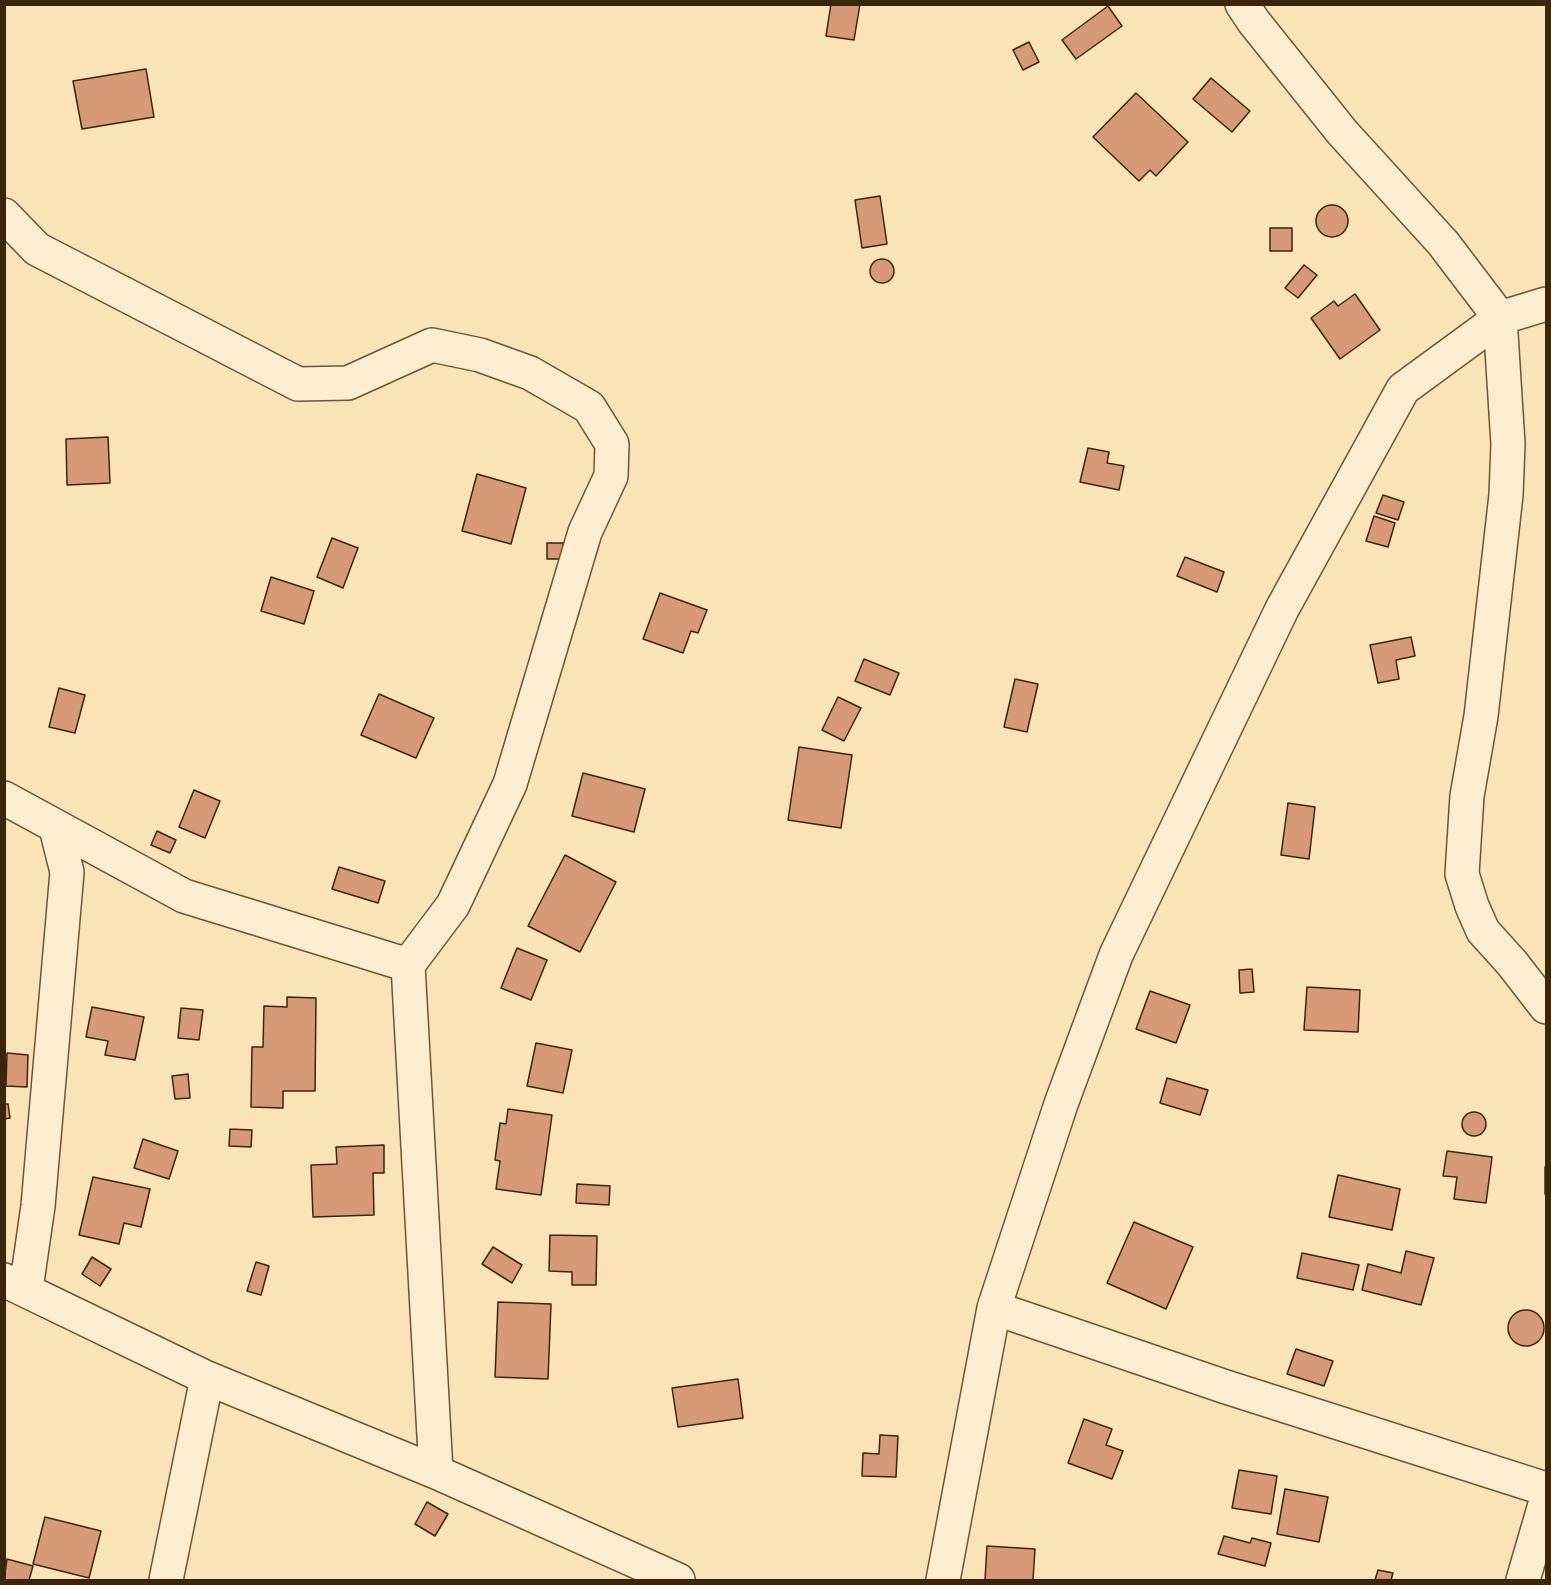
<!DOCTYPE html>
<html>
<head>
<meta charset="utf-8">
<style>
  body { margin:0 }
  #map { position:relative; width:1551px; height:1585px; overflow:hidden; background:#fae3b7; font-family:"Libre Bodoni",serif }
  canvas { display:block }
  .frame { position:absolute; inset:0; border:6px solid #3c260b; pointer-events:none }
</style>
</head>
<body>
<div id="map">
<canvas width="1551" height="1585"></canvas>
<div class="frame"></div>
</div>
<script>
const ctx = document.querySelector('canvas').getContext('2d');
ctx.lineJoin = 'round';
function fillPath(path, color) { ctx.fillStyle = color; ctx.fill(path, 'evenodd'); }
const poly = rows => new Path2D(rows.map(r => 'M' + r).join(''));
function strokePath(path, color, width, dash) { ctx.strokeStyle = color; ctx.lineWidth = width; ctx.lineCap = dash ? 'butt' : 'round'; ctx.setLineDash(dash || []); ctx.stroke(path); }
const building = poly([
  [831,4,860,4,854,40,826,36,831,4],
  [1108,6,1122,26,1076,59,1062,40,1108,6],
  [1029,42,1039,62,1023,70,1013,50,1029,42],
  [146,69,154,117,82,129,73,81,146,69],
  [1211,78,1250,111,1232,132,1193,99,1211,78],
  [1136,93,1188,142,1156,176,1150,170,1139,181,1093,137,1136,93],
  [880,196,887,244,862,248,855,200,880,196],
  '1316 221a16 16 0 1 1 32 0a16 16 0 1 1-32 0Z',
  [1270,228,1292,228,1292,251,1270,251,1270,228],
  '870 271a12 12 0 1 1 24 0a12 12 0 1 1-24 0Z',
  [1304,265,1317,275,1298,298,1285,288,1304,265],
  [1355,294,1380,330,1340,359,1311,318,1334,301,1338,306,1355,294],
  [108,437,110,483,67,485,66,439,108,437],
  [1088,448,1109,452,1107,463,1124,466,1119,490,1080,482,1088,448],
  [477,474,526,488,511,544,462,531,477,474],
  [1383,495,1404,502,1398,520,1376,513,1383,495],
  [1374,516,1395,523,1388,547,1366,541,1374,516],
  [332,538,358,548,343,588,317,577,332,538],
  [547,543,563,543,563,559,547,559,547,543],
  [1185,557,1224,572,1217,592,1177,576,1185,557],
  [271,577,314,591,304,624,261,611,271,577],
  [660,593,707,610,698,633,691,631,683,653,643,639,660,593],
  [1411,637,1415,656,1396,660,1399,679,1378,683,1370,645,1411,637],
  [864,659,899,673,890,695,855,681,864,659],
  [1015,679,1038,684,1027,732,1004,727,1015,679],
  [59,688,85,695,75,733,49,727,59,688],
  [379,694,434,718,416,758,361,735,379,694],
  [838,697,861,708,844,741,822,730,838,697],
  [799,747,852,755,841,828,788,820,799,747],
  [583,773,645,789,634,832,572,816,583,773],
  [194,790,220,801,205,838,179,827,194,790],
  [1288,803,1315,807,1309,859,1281,855,1288,803],
  [157,831,176,840,170,853,151,845,157,831],
  [565,855,616,882,580,952,528,926,565,855],
  [339,867,385,881,378,903,332,889,339,867],
  [517,948,547,960,531,1000,501,988,517,948],
  [1252,969,1254,992,1240,993,1239,970,1252,969],
  [1307,987,1360,990,1358,1032,1304,1030,1307,987],
  [1150,991,1190,1005,1176,1043,1136,1029,1150,991],
  [287,997,316,998,315,1091,283,1091,283,1108,251,1107,252,1047,263,1047,264,1006,287,1007,287,997],
  [92,1007,144,1017,135,1060,105,1055,108,1041,86,1037,92,1007],
  [181,1008,203,1010,199,1040,178,1038,181,1008],
  [536,1043,572,1050,563,1093,527,1086,536,1043],
  [7,1053,28,1055,27,1087,6,1086,7,1053],
  [188,1074,190,1098,175,1099,172,1076,188,1074],
  [1167,1078,1208,1090,1200,1115,1160,1103,1167,1078],
  [4,1104,8,1104,10,1118,4,1119,4,1104],
  [508,1109,552,1115,541,1195,496,1189,500,1161,495,1160,500,1123,506,1124,508,1109],
  '1462 1124a12 12 0 1 1 24 0a12 12 0 1 1-24 0Z',
  [230,1129,252,1130,251,1147,229,1146,230,1129],
  [143,1139,178,1151,169,1179,134,1168,143,1139],
  [384,1145,384,1173,373,1173,374,1215,313,1217,311,1165,337,1164,336,1147,384,1145],
  [1447,1151,1492,1157,1486,1203,1454,1199,1457,1177,1443,1176,1447,1151],
  [1545,1167,1546,1167,1546,1194,1545,1194,1545,1167],
  [1338,1175,1400,1189,1392,1230,1329,1217,1338,1175],
  [93,1177,150,1189,141,1227,124,1223,119,1244,79,1235,93,1177],
  [577,1184,610,1186,609,1205,576,1203,577,1184],
  [1134,1222,1193,1247,1166,1309,1107,1283,1134,1222],
  [550,1235,597,1236,596,1285,572,1285,572,1272,549,1271,550,1235],
  [493,1247,522,1265,512,1283,482,1264,493,1247],
  [1406,1251,1434,1258,1421,1305,1362,1290,1368,1264,1401,1273,1406,1251],
  [1302,1253,1359,1265,1353,1290,1297,1278,1302,1253],
  [92,1257,111,1269,100,1286,82,1274,92,1257],
  [256,1262,269,1266,261,1295,247,1291,256,1262],
  [498,1302,551,1304,548,1379,495,1377,498,1302],
  '1508 1328a18 18 0 1 1 36 0a18 18 0 1 1-36 0Z',
  [1296,1349,1333,1361,1324,1386,1287,1374,1296,1349],
  [738,1379,743,1418,678,1427,672,1388,738,1379],
  [1084,1419,1112,1429,1106,1445,1123,1451,1112,1479,1068,1463,1084,1419],
  [880,1435,898,1436,896,1477,862,1476,863,1453,879,1454,880,1435],
  [1239,1470,1277,1476,1271,1514,1232,1508,1239,1470],
  [1285,1489,1328,1497,1319,1542,1277,1534,1285,1489],
  [427,1502,448,1514,435,1536,415,1524,427,1502],
  [45,1517,101,1531,89,1578,33,1564,45,1517],
  [1224,1536,1250,1543,1252,1538,1271,1543,1265,1566,1218,1554,1224,1536],
  [987,1546,1035,1549,1033,1580,985,1580,987,1546],
  [7,1559,33,1566,29,1580,4,1580,7,1559],
  [1378,1570,1393,1573,1391,1580,1375,1580,1378,1570]
]);
fillPath(building, '#d79a78');
strokePath(building, '#3c260b', 1.5);
const minor = poly([
  [1242,4,1254,22,1342,132,1443,243,1500,318,1508,444,1506,495,1481,716,1467,796,1462,874,1472,906,1483,931,1512,963,1546,1007],
  [4,215,37,249,298,384,348,383,432,345,480,355,530,373,589,407,612,444,611,476,585,532,510,784,453,905,408,965,436,1472],
  [4,798,184,896,408,965],
  [4,1280,207,1378,436,1472,678,1580],
  [26,1289,38,1206,67,872,56,828],
  [994,1308,1226,1387,1546,1489],
  [166,1580,207,1378],
  [943,1580,994,1308,1061,1104,1116,955,1282,609,1403,389,1500,318,1546,304],
  [1523,1580,1546,1501]
]);
strokePath(minor, '#6c5536', 36);
strokePath(minor, '#fcedd0', 33);
</script>
</body>
</html>
